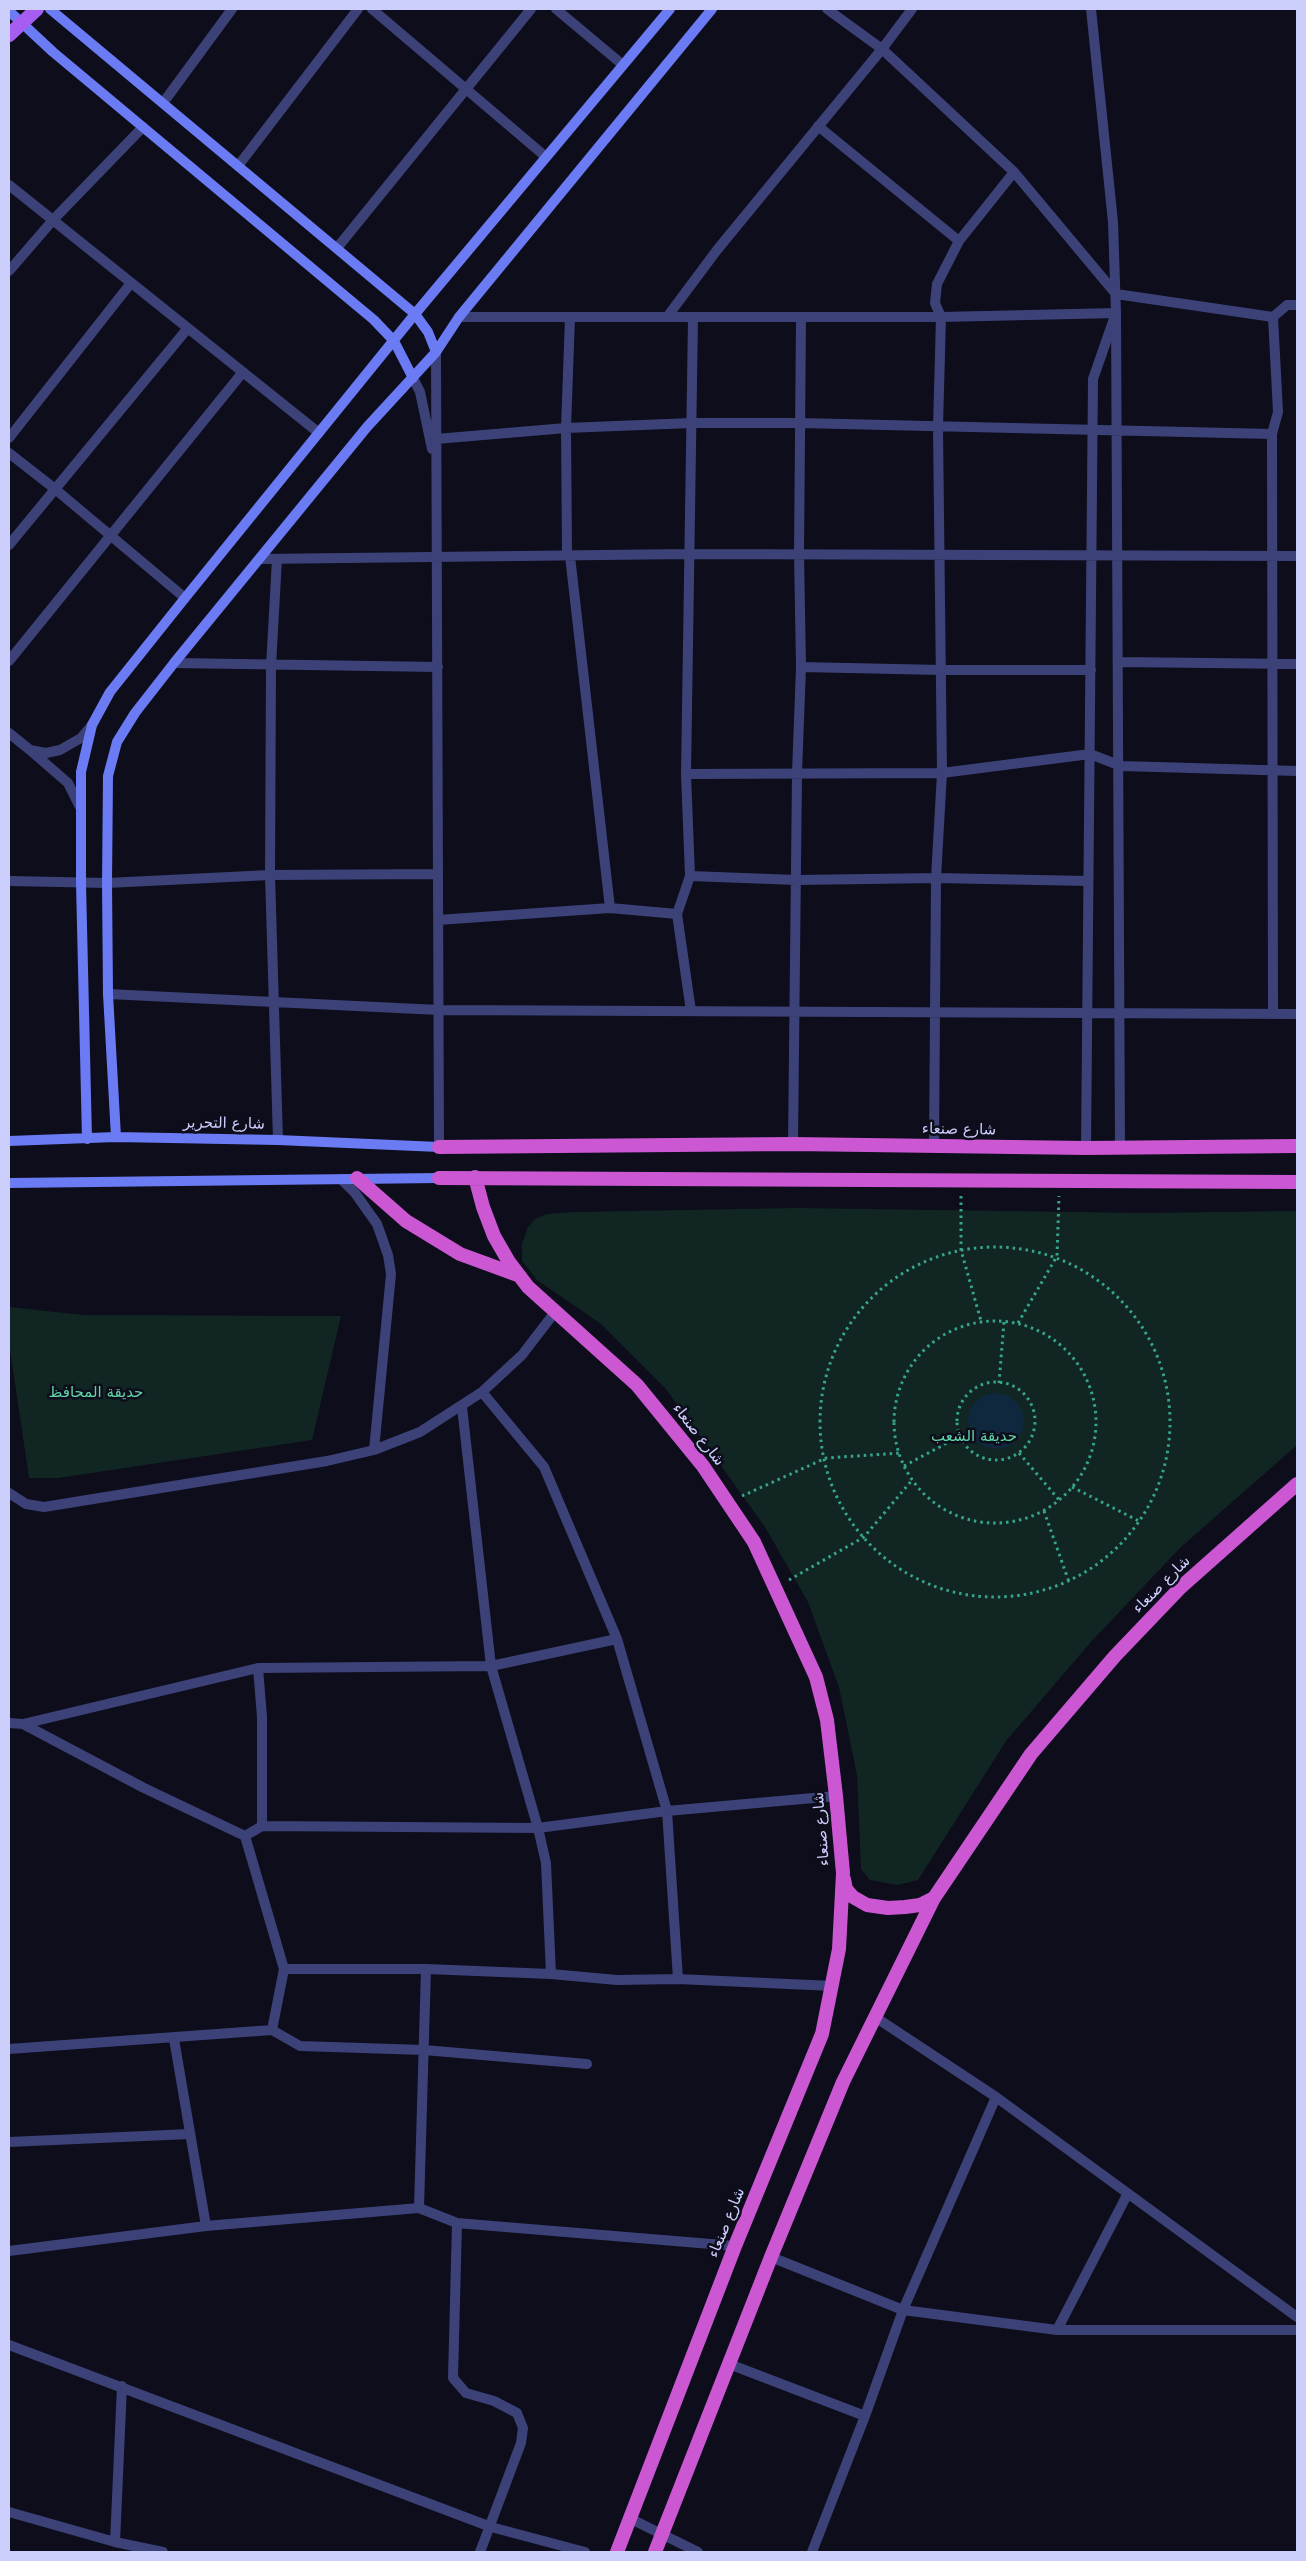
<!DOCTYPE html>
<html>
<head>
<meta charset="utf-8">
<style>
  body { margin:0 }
  #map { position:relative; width:1306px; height:2561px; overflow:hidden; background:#0d0d1c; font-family:"DejaVu Sans",sans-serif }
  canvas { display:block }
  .frame { position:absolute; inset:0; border:10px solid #cccefb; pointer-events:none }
</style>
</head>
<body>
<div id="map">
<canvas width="1306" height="2561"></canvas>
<div class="frame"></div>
</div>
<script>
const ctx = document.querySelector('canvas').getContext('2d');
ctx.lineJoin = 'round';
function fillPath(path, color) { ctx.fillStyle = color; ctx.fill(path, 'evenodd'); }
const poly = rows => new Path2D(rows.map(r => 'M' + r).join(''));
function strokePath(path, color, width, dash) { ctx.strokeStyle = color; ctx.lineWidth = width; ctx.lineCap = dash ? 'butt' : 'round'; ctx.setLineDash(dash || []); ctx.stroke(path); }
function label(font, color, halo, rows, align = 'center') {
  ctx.font = font + ' "DejaVu Sans",Vazirmatn,sans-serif'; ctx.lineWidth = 5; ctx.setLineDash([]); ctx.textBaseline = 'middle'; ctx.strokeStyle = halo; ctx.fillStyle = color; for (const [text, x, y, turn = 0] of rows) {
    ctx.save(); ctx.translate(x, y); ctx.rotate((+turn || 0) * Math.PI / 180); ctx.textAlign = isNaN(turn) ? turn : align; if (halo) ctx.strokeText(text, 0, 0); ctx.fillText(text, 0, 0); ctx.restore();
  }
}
fillPath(poly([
  [796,1208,1142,1213,1297,1211,1297,1445,1180,1548,1090,1643,1006,1741,918,1880,898,1885,870,1880,861,1869,857,1775,839,1687,808,1602,765,1527,666,1389,601,1324,537,1280,522,1261,522,1244,528,1227,535,1219,547,1214,575,1212],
  [9,1307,83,1315,341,1316,312,1440,58,1478,29,1478,9,1343]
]), '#112622');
fillPath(poly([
  '968 1421a28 28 0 1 1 56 0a28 28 0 1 1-56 0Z'
]), '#0f283e');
strokePath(poly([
  [961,1196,961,1250,981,1321],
  '820 1422a175 175 0 1 1 350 0a175 175 0 1 1-350 0Z',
  '894 1422a101 101 0 1 1 202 0a101 101 0 1 1-202 0Z',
  [1018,1323,1057,1256,1059,1196],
  '957 1421a39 39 0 1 1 78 0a39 39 0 1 1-78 0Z',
  [999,1383,1004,1322],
  [1019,1453,1060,1501],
  [904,1466,960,1436],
  [1072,1487,1139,1521],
  [742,1496,826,1458,901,1453],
  [1044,1511,1069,1582],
  [789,1580,864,1537,913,1479]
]), '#37a58e', 3, [2.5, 4]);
strokePath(poly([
  [372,9,546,157],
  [556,9,623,65],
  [827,9,882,49,1014,172,1116,294,1273,317,1287,305,1297,305],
  [163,103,232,9],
  [818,126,959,241],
  [238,166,358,9],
  [9,185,319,433],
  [337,248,531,9],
  [9,271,53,220,143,127],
  [459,317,941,317,1116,313,1113,222,1091,9],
  [570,317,566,428,567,555,570,556,610,908],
  [667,317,717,250,882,49,912,9],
  [1273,317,1278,412,1272,434,1273,1014],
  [436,352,439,1147],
  [413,378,420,392,432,449],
  [9,438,131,283],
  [436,439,566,428,692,423,799,423,1272,434],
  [9,453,55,489,185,598],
  [9,545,188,328],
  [260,559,688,554,1297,556],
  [277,559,271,666,270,875,278,1140],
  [9,661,243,372],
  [1119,662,1297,664],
  [174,663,438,667],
  [801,667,942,670,1091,670],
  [9,733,30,750],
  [686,774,942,773,1090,754,1121,766,1297,771],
  [80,807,68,783,30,750,46,753,60,750,81,738,92,725],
  [690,876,797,880,936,878,1088,881],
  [9,881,107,883,270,875,438,874],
  [438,920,610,908,677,914],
  [108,994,439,1010,1297,1014],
  [691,1011,677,914,690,876,686,774,693,318],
  [793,1144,797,773,801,667,799,554,801,317],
  [934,1145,936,878,942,773,938,427,941,317,935,303,937,284,959,241,1014,172],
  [1086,1148,1093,379,1116,313,1120,1147],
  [341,1179,355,1193,377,1224,388,1255,391,1274,374,1450],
  [482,1392,544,1467,617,1639,667,1811,678,1979],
  [462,1407,491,1666,538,1828,546,1863,551,1974],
  [9,1493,26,1504,44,1507,327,1461,374,1450,420,1432,482,1392,522,1355,555,1312],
  [258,1668,262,1717,262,1826],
  [9,1723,23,1724,258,1668,491,1666,617,1639],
  [23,1724,144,1788,245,1836,262,1826,538,1828,667,1811,836,1796],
  [245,1836,284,1969],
  [875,2017,996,2097,1297,2317],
  [272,2030,300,2046,424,2050,587,2064],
  [174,2039,206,2226],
  [9,2049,272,2030,284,1969,426,1969,551,1974,617,1980,678,1979,833,1986],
  [9,2142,190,2134],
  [419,2208,426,1969],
  [457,2223,453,2378,466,2393,494,2401,517,2413,523,2428,521,2443,480,2552],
  [9,2251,206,2226,419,2208,457,2223,735,2246],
  [771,2257,903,2310,1057,2330,1297,2330],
  [1057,2330,1127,2195],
  [9,2345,491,2527,585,2552],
  [729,2364,865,2416],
  [9,2512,115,2542,163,2552],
  [629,2518,698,2552],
  [115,2542,122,2386],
  [812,2552,865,2416,903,2310,996,2097]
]), '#3c4277', 10);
strokePath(poly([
  [50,9,415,314,428,332,436,352],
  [9,11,53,52,374,320,394,341,413,378],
  [116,1137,108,994,107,883,108,776,117,742,135,713,174,663,367,427,436,352,459,317,712,9],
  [87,1139,81,883,81,772,92,725,110,692,185,598,415,314,670,9],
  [9,1141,116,1137,278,1140,439,1147],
  [9,1183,439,1178]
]), '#6b7bf3', 10);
strokePath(poly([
  [9,35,37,9]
]), '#a55df2', 14);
strokePath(poly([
  [439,1147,793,1144,1086,1148,1297,1146],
  [475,1177,483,1207,494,1236,509,1262,528,1287,637,1385,703,1466,754,1542,816,1677,827,1720,836,1796,843,1873,839,1949,822,2034,735,2246,617,2552],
  [357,1178,406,1221,460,1254,520,1276],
  [439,1178,1297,1182],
  [844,1879,846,1889,853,1897,867,1905,888,1908,905,1907,920,1905,934,1898],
  [655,2552,771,2257,843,2082,934,1898,1031,1754,1115,1656,1181,1587,1297,1484]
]), '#cb57d3', 14);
label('15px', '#cccefb', '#0d0d1c', [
  ["شارع التحرير",224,1124,1],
  ["شارع صنعاء",959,1130,1],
  ["شارع صنعاء",698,1435,52],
  ["شارع صنعاء",1162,1585,-45],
  ["شارع صنعاء",822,1829,-95],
  ["شارع صنعاء",727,2223,-68]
]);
label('15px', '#60d4a6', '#0d0d1c', [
  ["حديقة المحافظ",96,1393],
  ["حديقة الشعب",974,1437]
]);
</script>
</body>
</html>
